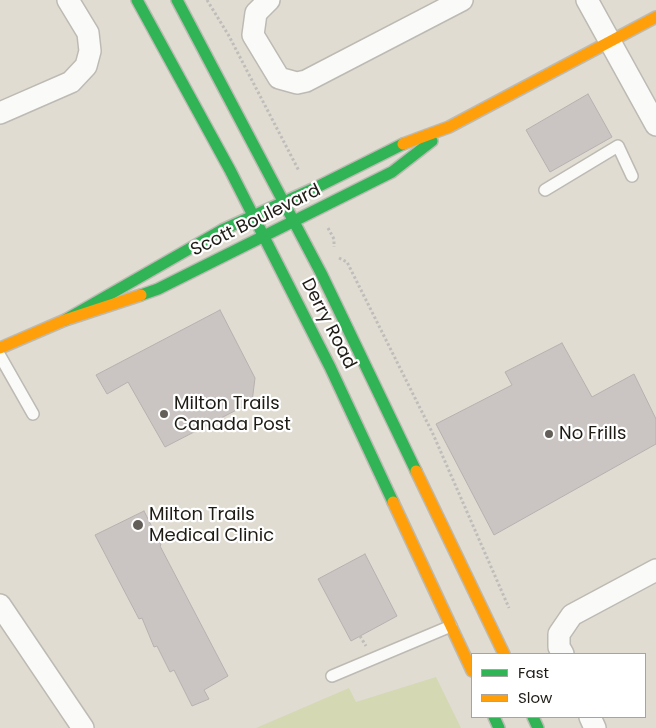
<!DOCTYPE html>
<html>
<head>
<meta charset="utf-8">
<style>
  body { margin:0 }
  #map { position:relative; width:656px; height:728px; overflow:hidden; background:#e0dcd2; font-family:Poppins,sans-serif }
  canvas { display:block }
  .legend { position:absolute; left:471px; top:653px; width:175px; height:65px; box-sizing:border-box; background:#fff; border:1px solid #a5a4a2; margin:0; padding:6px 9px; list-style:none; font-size:15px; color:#1f1c16 }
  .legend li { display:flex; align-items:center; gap:10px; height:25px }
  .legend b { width:25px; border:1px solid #a5a4a2 }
</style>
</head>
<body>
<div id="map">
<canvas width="656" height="728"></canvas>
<ul class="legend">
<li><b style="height:6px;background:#30b455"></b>Fast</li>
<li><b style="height:6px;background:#ff9f0a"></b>Slow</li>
</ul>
</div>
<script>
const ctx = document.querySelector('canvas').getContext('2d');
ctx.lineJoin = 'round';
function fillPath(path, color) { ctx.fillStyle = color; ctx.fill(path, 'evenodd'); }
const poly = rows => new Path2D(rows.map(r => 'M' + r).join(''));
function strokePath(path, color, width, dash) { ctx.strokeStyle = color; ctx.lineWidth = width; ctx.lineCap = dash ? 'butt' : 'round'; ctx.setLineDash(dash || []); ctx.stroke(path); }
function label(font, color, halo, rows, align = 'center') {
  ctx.font = font + ' Poppins,sans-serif'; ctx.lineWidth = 4.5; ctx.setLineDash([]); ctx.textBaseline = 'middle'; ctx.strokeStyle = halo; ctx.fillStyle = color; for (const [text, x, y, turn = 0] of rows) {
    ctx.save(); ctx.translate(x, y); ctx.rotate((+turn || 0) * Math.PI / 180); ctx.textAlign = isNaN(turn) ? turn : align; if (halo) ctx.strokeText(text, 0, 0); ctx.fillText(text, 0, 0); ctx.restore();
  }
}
fillPath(poly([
  [436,677,461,728,256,728,349,688,356,702]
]), '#d4d8b3');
const building = poly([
  [588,94,612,137,550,172,526,130,588,94],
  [220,310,255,378,252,402,165,447,128,382,107,394,96,375,220,310],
  [562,343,592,397,634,374,656,419,656,444,494,535,436,424,512,385,505,372,562,343],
  [144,511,161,545,160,546,228,676,204,690,209,699,192,706,174,670,170,672,157,646,154,647,142,618,139,619,95,535,144,511],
  [365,554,397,616,351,641,318,579,365,554]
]);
fillPath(building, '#cac5c2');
strokePath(building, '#b6b1ae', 1);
const lane = poly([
  [545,190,618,146,632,176],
  [0,356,33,414],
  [332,676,451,626]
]);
const street = poly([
  [269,0,256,13,253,35,279,78,297,83,306,81,462,0],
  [587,0,656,125],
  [0,113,71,82,86,66,90,51,88,33,68,0],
  [0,605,83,728],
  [563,654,559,647,559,634,572,615,656,570],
  [590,717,595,728]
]);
const fast = poly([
  [137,0,230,170,330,367,393,502],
  [177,0,321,273,416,471],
  [141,295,158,289,392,172,432,141],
  [65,320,222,230,315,188,403,144],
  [494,717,499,728],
  [533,717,538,728]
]);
const slow = poly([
  [403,144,449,127,656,17],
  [0,348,65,320,141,295],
  [416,471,504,654],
  [393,502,472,671]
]);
strokePath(lane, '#bdbab3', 14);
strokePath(street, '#bdbab3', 24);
strokePath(fast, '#bdbab3', 14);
strokePath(slow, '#bdbab3', 14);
strokePath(poly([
  [207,0,229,36,299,171],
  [328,228,334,239,334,247],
  [339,258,347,262,433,434,509,608],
  [360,636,366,646]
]), '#bebdba', 3, [2.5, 2.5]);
strokePath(lane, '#fafaf8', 11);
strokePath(street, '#fafaf8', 21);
strokePath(fast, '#30b455', 11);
strokePath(slow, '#ff9f0a', 11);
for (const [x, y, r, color] of [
  [164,414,5,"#635f58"],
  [549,434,5,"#635f58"],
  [138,525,6,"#635f58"]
]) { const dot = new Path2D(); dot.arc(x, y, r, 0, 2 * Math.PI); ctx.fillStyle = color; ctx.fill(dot); strokePath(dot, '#fff', 2); }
label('18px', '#1f1c16', '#fff', [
  ["Scott Boulevard",256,221,-26],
  ["Derry Road",328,324,63]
]);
label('18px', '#1f1c16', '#fff', [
  ["Milton Trails",174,404],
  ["Canada Post",174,425],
  ["No Frills",559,434],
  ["Milton Trails",149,515],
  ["Medical Clinic",149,536]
], 'left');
</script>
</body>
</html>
